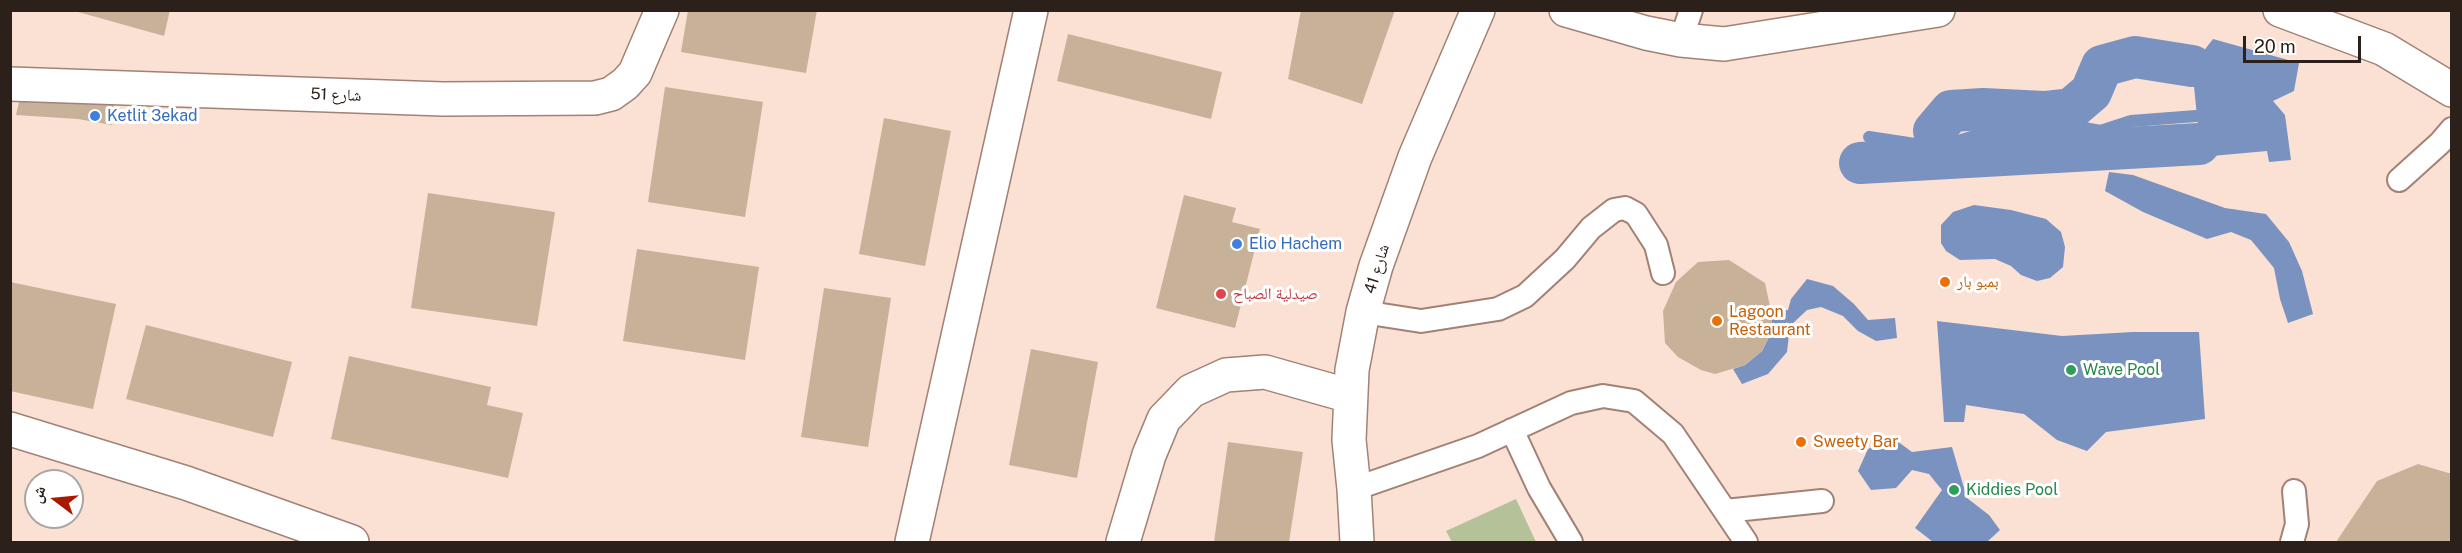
<!DOCTYPE html>
<html>
<head>
<meta charset="utf-8">
<style>
  body { margin:0 }
  #map { position:relative; width:2462px; height:553px; overflow:hidden; background:#fbe0d4; font-family:"Public Sans","Noto Naskh Arabic",sans-serif }
  canvas { display:block }
  .frame { position:absolute; inset:0; border:12px solid #2c201a; pointer-events:none }
  .north { position:absolute; left:24px; top:469px; width:60px; height:60px; box-sizing:border-box; background:#fff; border:2px solid #aba6a3; border-radius:50%; rotate:286deg; font-size:16px; font-weight:700; line-height:24px; text-align:center; color:#2c201a }
  .north::after { content:''; display:block; margin:auto; width:21px; height:27px; background:#a91900; clip-path:polygon(50% 0,100% 100%,50% 72%,0 100%) }
  .scale { position:absolute; left:2243px; top:36px; width:118px; height:27px; box-sizing:border-box; border:3px solid #2c201a; border-top:0; padding-left:8px; font-size:18px; line-height:21px; white-space:nowrap; color:#2c201a; -webkit-text-stroke:4px #fff; paint-order:stroke }
</style>
</head>
<body>
<div id="map">
<canvas width="2462" height="553"></canvas>
<div class="frame"></div>
<div class="north">ش</div>
<div class="scale">20 m</div>
</div>
<script>
const ctx = document.querySelector('canvas').getContext('2d');
ctx.lineJoin = 'round';
function fillPath(path, color) { ctx.fillStyle = color; ctx.fill(path, 'evenodd'); }
const poly = rows => new Path2D(rows.map(r => 'M' + r).join(''));
function strokePath(path, color, width, dash) { ctx.strokeStyle = color; ctx.lineWidth = width; ctx.lineCap = dash ? 'butt' : 'round'; ctx.setLineDash(dash || []); ctx.stroke(path); }
function label(font, color, halo, rows, align = 'center') {
  ctx.font = font + ' "Public Sans","Noto Naskh Arabic",sans-serif'; ctx.lineWidth = 6; ctx.setLineDash([]); ctx.textBaseline = 'middle'; ctx.strokeStyle = halo; ctx.fillStyle = color; for (const [text, x, y, turn = 0] of rows) {
    ctx.save(); ctx.translate(x, y); ctx.rotate((+turn || 0) * Math.PI / 180); ctx.textAlign = isNaN(turn) ? turn : align; if (halo) ctx.strokeText(text, 0, 0); ctx.fillText(text, 0, 0); ctx.restore();
  }
}
fillPath(poly([
  [1516,499,1536,542,1452,542,1446,531]
]), '#b5c299');
fillPath(poly([
  [2213,39,2299,63,2294,91,2273,101,2285,115,2291,160,2269,162,2267,151,2201,157,2192,66],
  [2109,172,2133,175,2225,208,2266,214,2289,242,2302,271,2313,314,2288,323,2280,299,2274,268,2251,240,2231,232,2207,239,2143,212,2105,191],
  [1974,205,2011,210,2046,219,2061,232,2065,247,2063,267,2050,278,2037,281,2021,275,2011,266,1995,259,1960,260,1946,251,1941,243,1941,225,1953,212],
  [1807,279,1833,286,1854,304,1868,320,1895,318,1897,338,1876,341,1858,331,1843,316,1821,307,1807,310,1790,326,1787,352,1768,374,1742,384,1733,369,1745,365,1762,351,1772,331,1771,311,1788,310,1791,299],
  [1937,321,2062,336,2133,332,2199,332,2205,419,2106,432,2087,451,2057,440,2024,414,1966,405,1964,422,1944,422],
  [1893,438,1912,452,1952,447,1967,498,1989,515,2000,530,1987,542,1933,542,1915,528,1942,490,1929,474,1912,470,1896,488,1871,490,1858,471,1868,449]
]), '#7a92c0');
strokePath(poly([
  [1869,137,1915,144,1945,145,1997,129,2021,130,2049,139,2076,139,2131,121,2196,116],
  [1963,141,1993,145,2030,139,2059,128,2079,127,2132,137,2198,130],
  [1871,151,1905,146]
]), '#7a92c0', 12);
strokePath(poly([
  [1934,131,1951,111,1983,109,2044,112,2071,109,2091,92,2102,66,2135,57,2192,66],
  [1860,163,2199,144]
]), '#7a92c0', 42);
fillPath(poly([
  [71,10,170,10,164,36],
  [688,10,817,10,806,73,681,52],
  [1301,10,1395,10,1362,104,1288,79],
  [1068,34,1222,72,1211,119,1057,81],
  [665,87,763,102,745,217,648,202],
  [21,93,115,102,112,125,78,119,16,115],
  [884,118,951,131,925,266,859,254],
  [428,193,555,212,537,326,411,308],
  [1184,195,1236,208,1232,222,1260,229,1235,328,1156,308],
  [637,249,759,267,745,360,623,341],
  [1729,260,1765,283,1771,311,1772,331,1762,351,1745,365,1715,374,1701,370,1678,357,1665,343,1663,311,1676,282,1698,262],
  [10,282,116,304,93,409,10,391],
  [824,288,891,298,868,447,801,437],
  [146,325,292,362,273,437,126,399],
  [1031,349,1098,362,1077,478,1009,465],
  [349,356,491,387,487,405,523,413,508,478,331,439],
  [1228,442,1303,452,1289,542,1214,542],
  [2418,464,2452,474,2452,542,2336,542,2377,481]
]), '#c7b299');
const lane = poly([
  [1681,40,1691,10],
  [2399,180,2440,143,2452,129],
  [1363,312,1421,321,1498,309,1525,296,1565,259,1591,228,1614,210,1625,208,1636,214,1656,245,1663,273],
  [1512,430,1539,488,1571,542],
  [1354,489,1478,446,1571,403,1603,396,1634,401,1673,434,1746,542],
  [1725,511,1822,501],
  [2292,542,2297,524,2294,491]
]);
const street = poly([
  [10,84,443,99,595,98,611,94,625,84,635,73,662,10],
  [10,429,186,483,352,542],
  [912,542,1031,10],
  [1123,542,1149,455,1164,419,1191,391,1226,375,1265,372,1350,396]
]);
const secondary = poly([
  [1566,10,1646,33,1681,40,1724,44,1938,10],
  [2280,10,2384,49,2452,90],
  [1357,542,1354,489,1349,440,1352,370,1363,312,1376,266,1415,157,1478,10]
]);
strokePath(lane, '#a18275', 26);
strokePath(street, '#a18275', 36);
strokePath(secondary, '#a18275', 36);
strokePath(lane, '#fff', 22);
strokePath(street, '#fff', 33);
strokePath(secondary, '#fff', 33);
for (const [x, y, r, color] of [
  [95,116,6,"#3f7fe0"],
  [1237,244,6,"#3f7fe0"],
  [1945,282,6,"#e8710a"],
  [1221,294,6,"#e0444e"],
  [1717,321,6,"#e8710a"],
  [2071,370,6,"#2e9e5b"],
  [1801,442,6,"#e8710a"],
  [1954,490,6,"#2e9e5b"]
]) { const dot = new Path2D(); dot.arc(x, y, r, 0, 2 * Math.PI); ctx.fillStyle = color; ctx.fill(dot); strokePath(dot, '#fff', 2); }
label('16px', '#2c201a', '#fff', [
  ["شارع 51",336,95,2],
  ["شارع 41",1377,269,-73]
]);
label('16px', '#366cbe', '#fff', [
  ["Ketlit 3ekad",107,116],
  ["Elio Hachem",1249,244]
], 'left');
label('16px', '#c56008', '#fff', [
  ["بمبو بار",1957,282],
  ["Lagoon",1729,312],
  ["Restaurant",1729,330],
  ["Sweety Bar",1813,442]
], 'left');
label('16px', '#be3a42', '#fff', [
  ["صيدلية الصباح",1233,294]
], 'left');
label('16px', '#27864d', '#fff', [
  ["Wave Pool",2083,370],
  ["Kiddies Pool",1966,490]
], 'left');
</script>
</body>
</html>
